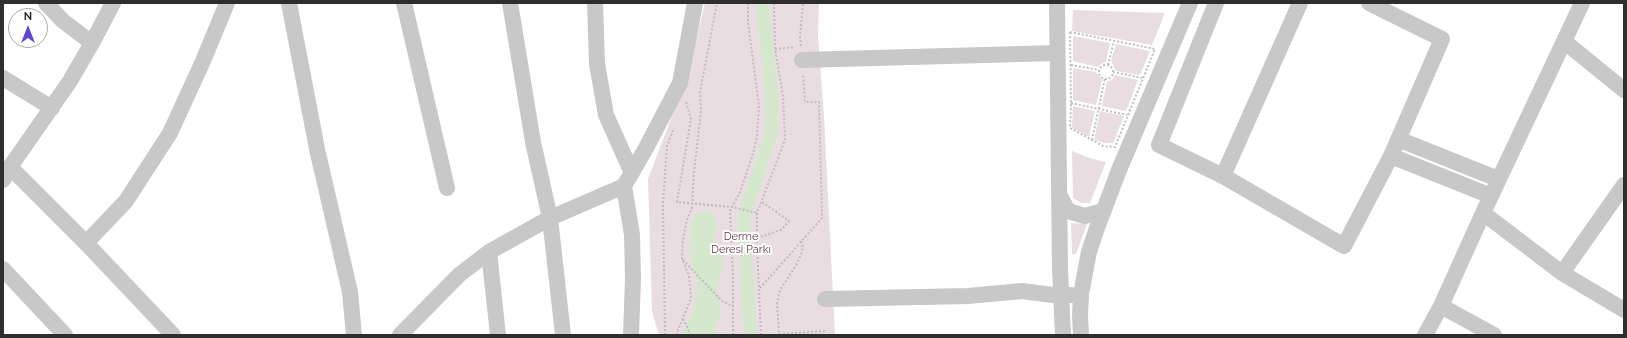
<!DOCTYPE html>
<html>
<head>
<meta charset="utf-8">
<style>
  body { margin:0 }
  #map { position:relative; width:1627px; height:338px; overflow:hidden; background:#fff; font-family:Raleway,sans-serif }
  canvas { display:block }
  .frame { position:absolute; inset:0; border:4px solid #2e2e2e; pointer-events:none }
  .north { position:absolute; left:8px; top:8px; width:40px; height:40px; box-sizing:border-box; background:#fff; border:1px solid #ababab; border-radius:50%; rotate:0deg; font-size:11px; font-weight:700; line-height:16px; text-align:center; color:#2e2e2e }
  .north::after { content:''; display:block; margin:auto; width:14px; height:18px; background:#5f45d0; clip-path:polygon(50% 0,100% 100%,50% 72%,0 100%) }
</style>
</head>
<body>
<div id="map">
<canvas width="1627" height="338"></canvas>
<div class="frame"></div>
<div class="north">N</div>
</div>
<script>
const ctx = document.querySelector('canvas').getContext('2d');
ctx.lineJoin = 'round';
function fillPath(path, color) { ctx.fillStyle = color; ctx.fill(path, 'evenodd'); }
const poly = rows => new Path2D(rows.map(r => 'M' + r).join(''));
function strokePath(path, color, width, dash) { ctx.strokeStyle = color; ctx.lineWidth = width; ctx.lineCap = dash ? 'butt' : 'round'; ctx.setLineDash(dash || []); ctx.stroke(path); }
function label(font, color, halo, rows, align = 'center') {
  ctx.font = font + ' Raleway,sans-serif'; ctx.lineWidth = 4; ctx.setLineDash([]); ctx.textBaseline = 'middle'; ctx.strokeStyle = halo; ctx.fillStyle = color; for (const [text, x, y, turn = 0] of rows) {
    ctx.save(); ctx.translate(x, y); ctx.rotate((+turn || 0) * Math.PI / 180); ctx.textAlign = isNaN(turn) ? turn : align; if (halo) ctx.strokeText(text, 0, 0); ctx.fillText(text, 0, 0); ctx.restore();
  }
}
fillPath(poly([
  [705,3,819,3,818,36,824,116,835,335,659,335,652,312,648,179,686,79],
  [1073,10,1165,13,1152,45,1072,31],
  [1073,36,1110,43,1106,62,1101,64,1098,67,1073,61],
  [1116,44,1150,51,1140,75,1116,71,1111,61],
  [1073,68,1096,72,1102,80,1096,105,1073,100],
  [1115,75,1138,80,1126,111,1102,106,1107,81,1112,80],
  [1073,106,1095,111,1089,137,1072,128],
  [1100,111,1124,116,1113,143,1106,143,1094,140],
  [1072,151,1087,157,1100,161,1106,162,1090,203,1081,203,1073,198],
  [1071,223,1087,224,1076,254,1072,254]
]), '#eadde1');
fillPath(poly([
  [705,211,713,214,717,222,718,228,712,239,722,254,723,264,717,291,722,314,714,330,715,335,681,335,691,316,696,301,697,281,689,254,690,230,692,221,696,214]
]), '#d5e7cc');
strokePath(poly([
  [750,335,744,222,745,213,771,134,772,113,771,86,763,13,763,3]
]), '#d5e7cc', 13);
strokePath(poly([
  [1070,32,1155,49,1115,147,1103,146,1070,128,1071,103,1070,32],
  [801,46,800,36,803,3],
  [775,49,795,47],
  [1071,65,1099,70],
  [1108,65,1114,41],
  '1099 72a7 7 0 1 1 14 0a7 7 0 1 1-14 0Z',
  [1113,72,1143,78],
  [686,102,691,119,677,202,732,207,757,213],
  [1071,103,1127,115],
  [1092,140,1105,78],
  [757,238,781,230,789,221,762,202],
  [801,241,803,247,801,255,795,267,780,290,777,303,779,334,827,331],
  [683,260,722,301,733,306],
  [760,288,822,218,819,102,805,102,803,74],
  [683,319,686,324,690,335],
  [665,335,663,204,667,146,674,128],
  [676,335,691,298,689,276,682,259,683,239,687,220,692,208,694,172,701,111,700,92,717,3],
  [733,335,733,278,730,211,740,192,752,157,757,137,759,106,748,22,748,3],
  [761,335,757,246,757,213,785,140,783,96,775,49,774,3]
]), '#bebebe', 2, [2, 2]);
strokePath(poly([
  [46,3,63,21,92,43],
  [289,3,317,149,350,292,354,335],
  [404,3,447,188],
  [510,3,533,142,550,218,563,335],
  [595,3,597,64,606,115,632,173],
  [1057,3,1060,269,1063,335],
  [1216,3,1159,145,1223,176,1344,246,1391,156,1442,39,1369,3],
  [1565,42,1624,90],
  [802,60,1057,53],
  [3,78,52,108],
  [1398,139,1498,179],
  [1391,156,1491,196],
  [10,167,86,243,173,335],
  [1223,176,1300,3],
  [3,180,10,167,70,81,92,43,113,3],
  [1059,194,1068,211,1085,216,1103,211],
  [1483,213,1562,273,1624,310],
  [86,243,126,201,170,133,203,61,227,3],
  [489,252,498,335],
  [3,269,65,335],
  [1562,273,1624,185],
  [825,299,968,296,1022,291,1060,296,1071,295],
  [1441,306,1494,335],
  [400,335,459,275,489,252,550,218,624,186],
  [631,335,633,279,632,235,624,186,646,148,680,83,695,3],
  [1081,335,1080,316,1081,294,1089,252,1097,228,1119,170,1190,3],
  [1425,335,1441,306,1483,213,1582,3]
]), '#c8c8c8', 16);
label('11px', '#644148', '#fff', [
  ["Derme",741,237],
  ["Deresi Parkı",741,250]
]);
</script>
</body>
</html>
